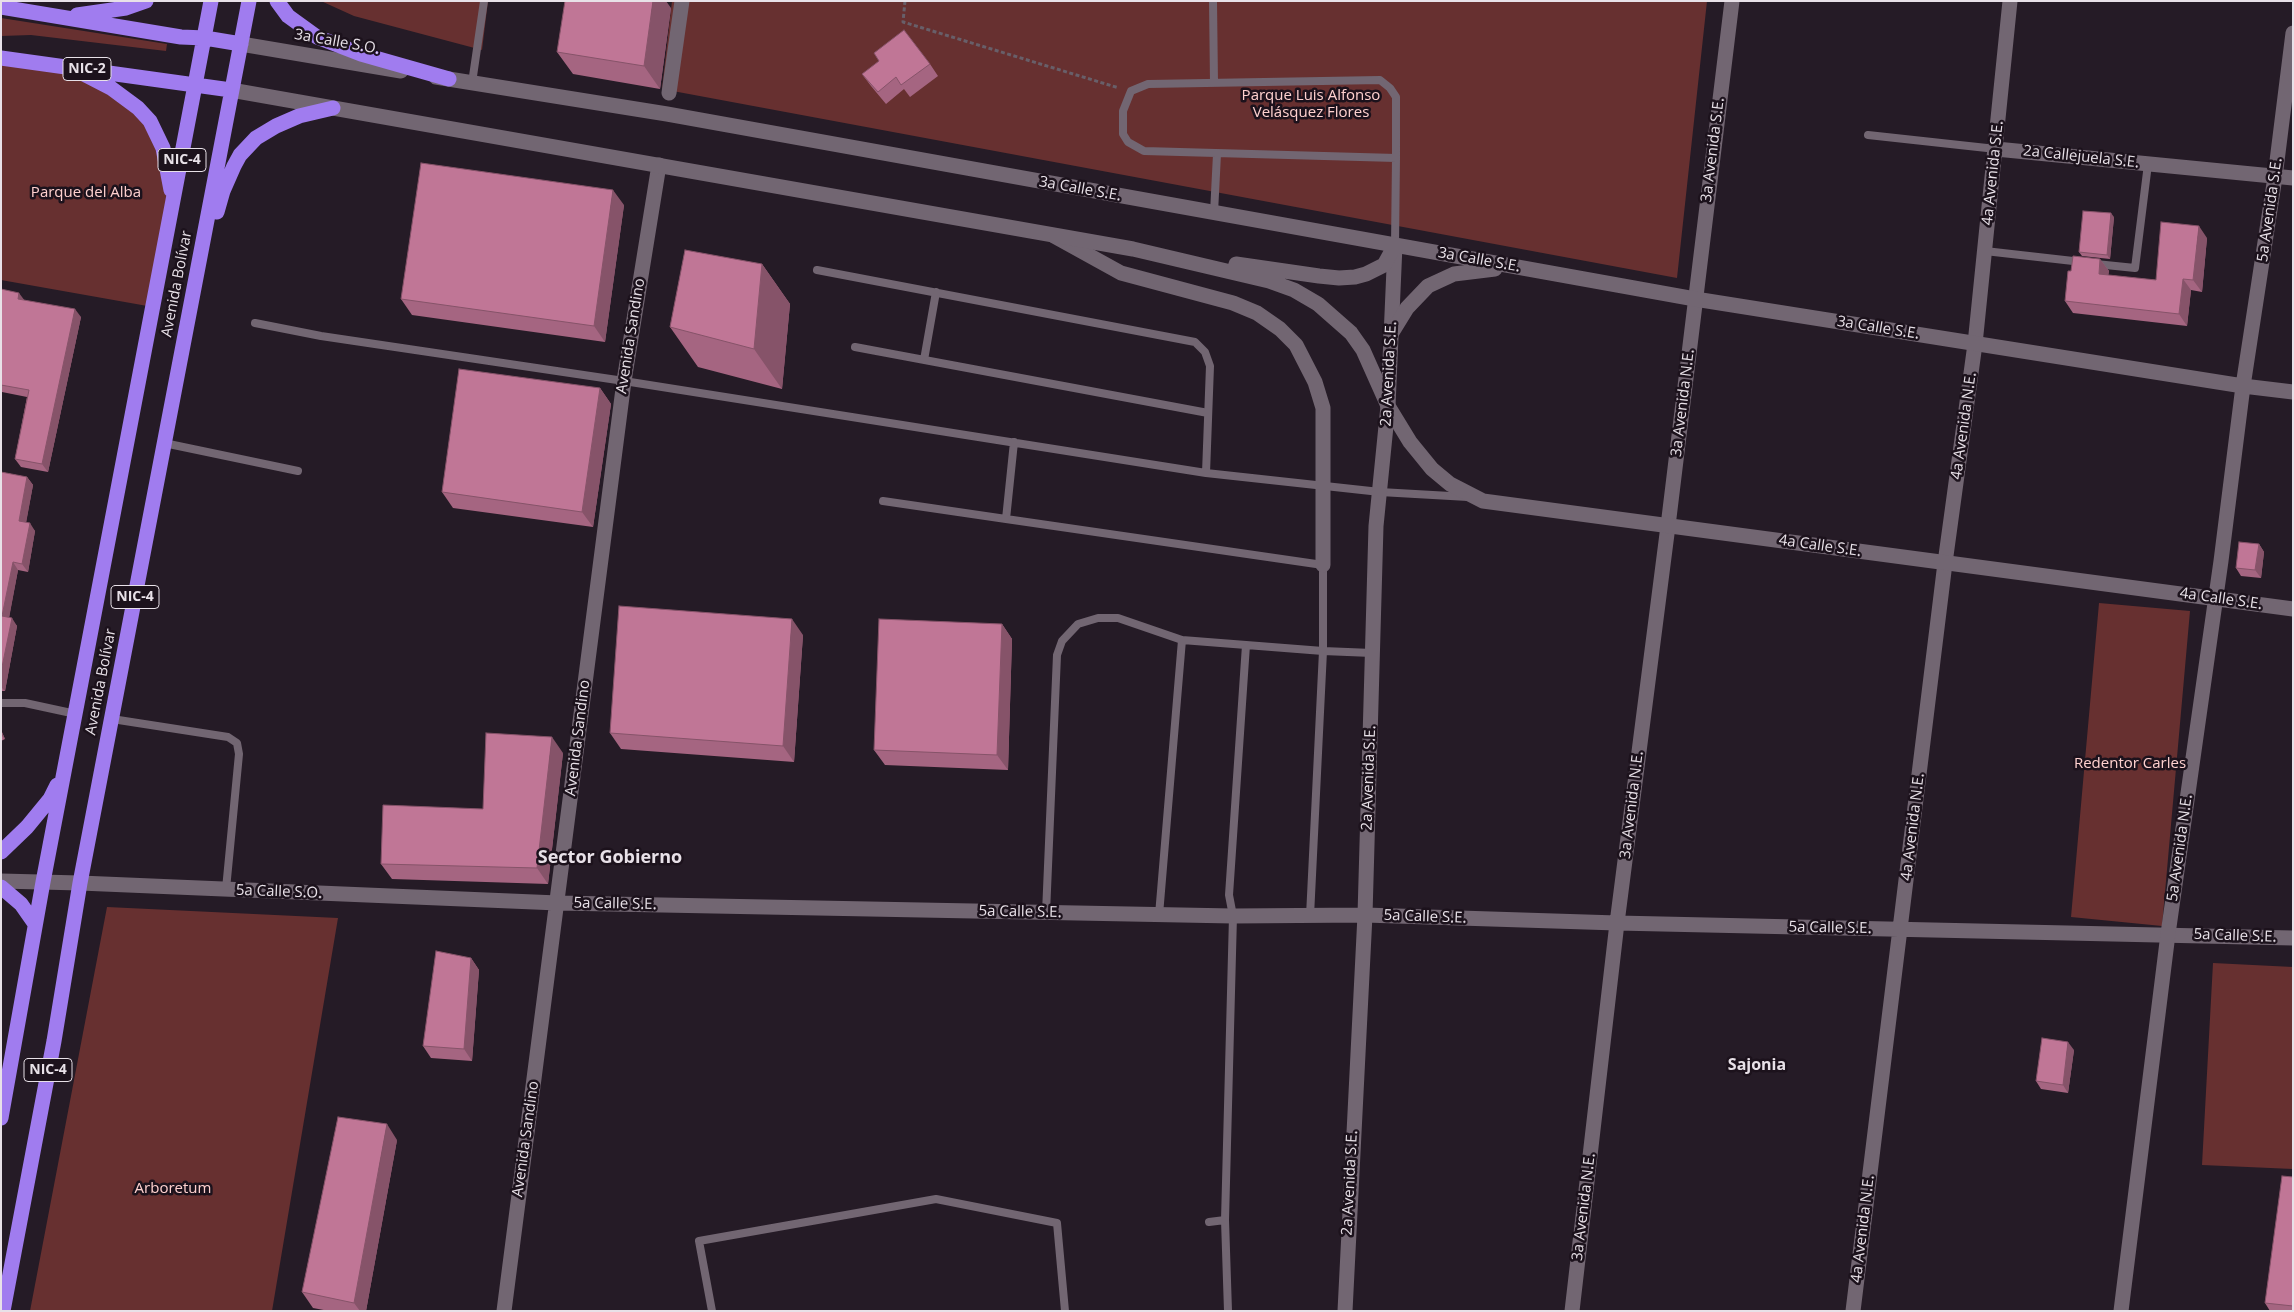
<!DOCTYPE html>
<html>
<head>
<meta charset="utf-8">
<style>
  body { margin:0 }
  #map { position:relative; width:2294px; height:1312px; overflow:hidden; background:#251b26; font-family:"Open Sans",sans-serif }
  canvas { display:block }
  .frame { position:absolute; inset:0; border:2px solid #e8e1e8; pointer-events:none }
</style>
</head>
<body>
<div id="map">
<canvas width="2294" height="1312"></canvas>
<div class="frame"></div>
</div>
<script>
const ctx = document.querySelector('canvas').getContext('2d');
ctx.lineJoin = 'round';
function fillPath(path, color) { ctx.fillStyle = color; ctx.fill(path, 'evenodd'); }
const poly = rows => new Path2D(rows.map(r => 'M' + r).join(''));
function strokePath(path, color, width, dash) { ctx.strokeStyle = color; ctx.lineWidth = width; ctx.lineCap = dash ? 'butt' : 'round'; ctx.setLineDash(dash || []); ctx.stroke(path); }
function label(font, color, halo, rows, align = 'center') {
  ctx.font = font + ' "Open Sans",sans-serif'; ctx.lineWidth = 5; ctx.setLineDash([]); ctx.textBaseline = 'middle'; ctx.strokeStyle = halo; ctx.fillStyle = color; for (const [text, x, y, turn = 0] of rows) {
    ctx.save(); ctx.translate(x, y); ctx.rotate((+turn || 0) * Math.PI / 180); ctx.textAlign = isNaN(turn) ? turn : align; if (halo) ctx.strokeText(text, 0, 0); ctx.fillText(text, 0, 0); ctx.restore();
  }
}
fillPath(poly([
  [321,1,488,1,482,50,354,16],
  [672,1,1707,1,1677,278,662,89],
  [1,18,167,44,166,51,31,35,1,36],
  [1,55,65,66,138,108,170,176,153,307,1,280],
  [2099,603,2190,611,2162,926,2071,917],
  [107,907,338,918,272,1311,30,1311],
  [2213,963,2293,967,2293,1169,2202,1165]
]), '#673030');
strokePath(poly([
  [905,1,903,22,1119,88]
]), '#685f69', 3, [4, 2.5]);
strokePath(poly([
  [1213,1,1214,83],
  [472,83,484,1],
  [1868,135,1996,149],
  [1214,213,1217,154],
  [1395,245,1396,158,1396,97,1390,88,1380,80,1148,84,1131,91,1123,111,1123,134,1128,142,1144,151,1396,158],
  [1985,251,2082,262],
  [2096,264,2135,268,2148,164],
  [817,270,1195,342,1205,352,1210,366,1206,473],
  [255,323,321,336,624,381,1206,473,1380,492,1468,497],
  [855,347,1208,413],
  [924,360,936,292],
  [1014,442,1006,519,1323,565,1323,651,1310,916],
  [164,443,298,471],
  [883,501,1006,519],
  [1,703,25,703,76,714],
  [112,719,228,737,237,743,239,754,226,889],
  [1046,913,1057,655,1062,641,1078,624,1098,618,1118,618,1182,640,1323,651,1372,653],
  [1159,915,1182,640],
  [1209,1222,1225,1220],
  [712,1311,699,1241,936,1199,1057,1223,1065,1311],
  [1228,1311,1225,1220,1233,916,1229,895,1246,645]
]), '#726672', 8);
strokePath(poly([
  [669,93,682,1],
  [1996,149,2293,178],
  [1054,236,1121,273,1233,303,1257,313,1280,329,1296,345,1315,382,1323,408,1323,565],
  [80,883,558,903,1233,916,1365,915,1617,923,2293,938],
  [504,1311,624,381,659,165],
  [1345,1311,1365,915,1376,526,1388,406,1395,245],
  [1572,1311,1617,923,1668,526,1732,1],
  [1853,1311,1945,563,1975,344,2010,1]
]), '#726672', 15);
strokePath(poly([
  [241,44,401,71],
  [436,77,667,114,1695,299,2243,386,2293,392],
  [231,90,1133,249,1269,281,1294,290,1318,304,1351,333,1363,350,1388,406,1410,442,1432,469,1450,484,1483,501,2293,609],
  [1236,264,1319,276,1339,278,1355,277,1366,274,1384,265,1395,245],
  [1391,334,1407,308,1428,286,1454,274,1495,269],
  [1,881,80,883],
  [2121,1311,2168,934,2221,561,2243,386,2275,177,2293,33]
]), '#726672', 15);
strokePath(poly([
  [277,1,288,16,317,37,361,54,449,79],
  [1,7,181,37,205,38,241,44],
  [77,15,126,8,146,1],
  [1,58,231,90],
  [82,73,111,88,138,108,150,121,163,148,171,190],
  [217,212,223,191,234,166,240,155,256,138,276,126,299,116,333,108],
  [1,852,27,827,50,799,57,785],
  [1,887,21,904,35,924],
  [1,1118,43,882,211,1],
  [3,1311,54,1041,80,883,249,1]
]), '#a07cef', 15);
fillPath(poly([
  [671,8,660,89,573,74,557,52],
  [930,64,938,76,910,97,904,89,886,104,871,86,862,74],
  [624,205,605,342,412,315,401,299],
  [2114,217,2110,259,2082,256,2079,252],
  [2207,238,2202,292,2191,290,2187,326,2073,313,2065,301,2100,259,2109,271,2108,275,2156,280],
  [762,264,790,304,782,389,698,367,670,327],
  [1,289,24,300,81,317,48,472,21,467,15,459,27,397,2,392,1,398],
  [600,388,611,404,593,527,453,508,442,492],
  [1,472,27,477,33,485,26,522,35,531,28,572,18,570,9,617,17,626,5,691,1,691],
  [2259,544,2264,552,2261,578,2241,576,2236,568],
  [1002,624,1012,639,1008,770,885,765,874,750],
  [803,635,794,762,621,749,610,733],
  [1,730,5,739,1,741],
  [563,753,548,884,392,879,381,864,483,809],
  [471,958,479,970,472,1061,431,1058,423,1046],
  [2074,1050,2068,1093,2041,1089,2036,1081],
  [397,1140,366,1311,329,1311,313,1308,302,1292],
  [2293,1177,2293,1311,2270,1311,2265,1303]
]), '#a56581');
fillPath(poly([
  [653,1,666,1,671,8,660,89,644,66],
  [613,190,624,205,605,342,594,326],
  [2111,213,2114,217,2110,259,2107,255],
  [2199,226,2207,238,2202,292,2193,280],
  [2100,259,2109,271,2107,286,2099,274],
  [762,264,790,304,782,389,754,349],
  [2183,279,2191,290,2187,326,2179,314],
  [19,293,25,301,18,299],
  [75,309,81,317,48,472,42,464],
  [600,388,611,404,593,527,582,512],
  [27,477,33,485,25,529,19,521],
  [30,523,35,531,28,572,22,564],
  [2259,544,2264,552,2261,578,2255,570],
  [13,562,18,570,8,624,2,616],
  [12,618,17,626,5,691,1,687,1,672],
  [792,619,803,635,794,762,783,746],
  [1002,624,1012,639,1008,770,997,755],
  [1,730,5,739,1,735],
  [552,737,563,753,548,884,537,868],
  [471,958,479,970,472,1061,464,1049],
  [2068,1042,2074,1050,2068,1093,2063,1085],
  [387,1124,397,1140,366,1311,360,1311,354,1303]
]), '#865369');
const building = poly([
  [565,1,653,1,644,66,557,52,565,1],
  [904,30,930,64,901,85,896,77,878,92,862,74,879,61,874,53,904,30],
  [421,163,613,190,594,326,401,299,421,163],
  [2083,211,2111,213,2107,255,2079,252,2083,211],
  [2161,222,2199,226,2193,280,2183,279,2179,314,2065,301,2068,271,2071,271,2073,256,2100,259,2099,274,2156,280,2161,222],
  [685,250,762,264,754,349,670,327,685,250],
  [1,289,19,293,18,299,75,309,42,464,15,459,29,390,1,385,1,289],
  [459,369,600,388,582,512,442,492,459,369],
  [1,472,27,477,19,521,30,523,22,564,13,562,2,616,12,618,1,672,1,472],
  [2239,542,2259,544,2255,570,2236,568,2239,542],
  [619,606,792,619,783,746,610,733,619,606],
  [879,619,1002,624,997,755,874,750,879,619],
  [486,733,552,737,537,868,381,864,383,805,483,809,486,733],
  [436,951,471,958,464,1049,423,1046,436,951],
  [2042,1038,2068,1042,2063,1085,2036,1081,2042,1038],
  [338,1117,387,1124,354,1303,302,1292,338,1117],
  [2282,1176,2293,1177,2293,1306,2265,1303,2282,1176]
]);
fillPath(building, '#c07696');
strokePath(building, '#865369', 1);
for (const [x, y, w] of [
  [87,69,48],
  [182,160,48],
  [135,597,48],
  [48,1070,48]
]) { const box = new Path2D(); box.roundRect(x - w / 2, y - 11.5, w, 23, 4); ctx.fillStyle = '#1c121c'; ctx.fill(box); strokePath(box, '#e8e1e8', 1); }
label('bold 14px', '#e8e1e8', null, [
  ["NIC-2",87,69],
  ["NIC-4",182,160],
  ["NIC-4",135,597],
  ["NIC-4",48,1070]
]);
label('15px', '#e8e1e8', '#1c121c', [
  ["3a Calle S.O.",337,42,10],
  ["3a Avenida S.E.",1713,150,-83],
  ["2a Callejuela S.E.",2081,157,6],
  ["4a Avenida S.E.",1993,173,-84],
  ["3a Calle S.E.",1080,189,10],
  ["5a Avenida S.E.",2270,210,-82],
  ["3a Calle S.E.",1479,260,10],
  ["Avenida Bolívar",177,284,-79],
  ["3a Calle S.E.",1878,328,9],
  ["Avenida Sandino",631,336,-81],
  ["2a Avenida S.E.",1389,374,-87],
  ["3a Avenida N.E.",1683,403,-83],
  ["4a Avenida N.E.",1964,426,-82],
  ["4a Calle S.E.",1820,546,8],
  ["4a Calle S.E.",2221,599,8],
  ["Avenida Bolívar",101,682,-79],
  ["Avenida Sandino",578,738,-83],
  ["2a Avenida S.E.",1369,778,-88],
  ["3a Avenida N.E.",1632,805,-83],
  ["4a Avenida N.E.",1913,827,-83],
  ["5a Avenida N.E.",2180,848,-82],
  ["5a Calle S.O.",279,892,2],
  ["5a Calle S.E.",615,904,1],
  ["5a Calle S.E.",1020,912,1],
  ["5a Calle S.E.",1425,917,2],
  ["5a Calle S.E.",1830,928,1],
  ["5a Calle S.E.",2235,936,2],
  ["Avenida Sandino",526,1139,-82],
  ["2a Avenida S.E.",1350,1183,-87],
  ["3a Avenida N.E.",1584,1207,-83],
  ["4a Avenida N.E.",1863,1229,-83]
]);
label('15px', '#ffd1cf', '#1c121c', [
  ["Parque Luis Alfonso",1311,96],
  ["Velásquez Flores",1311,113],
  ["Parque del Alba",86,193],
  ["Redentor Carles",2130,764],
  ["Arboretum",173,1189]
]);
label('bold 16px', '#e8e1e8', '#1c121c', [
  ["Sajonia",1757,1065]
]);
label('bold 18px', '#e8e1e8', '#1c121c', [
  ["Sector Gobierno",610,858]
]);
</script>
</body>
</html>
